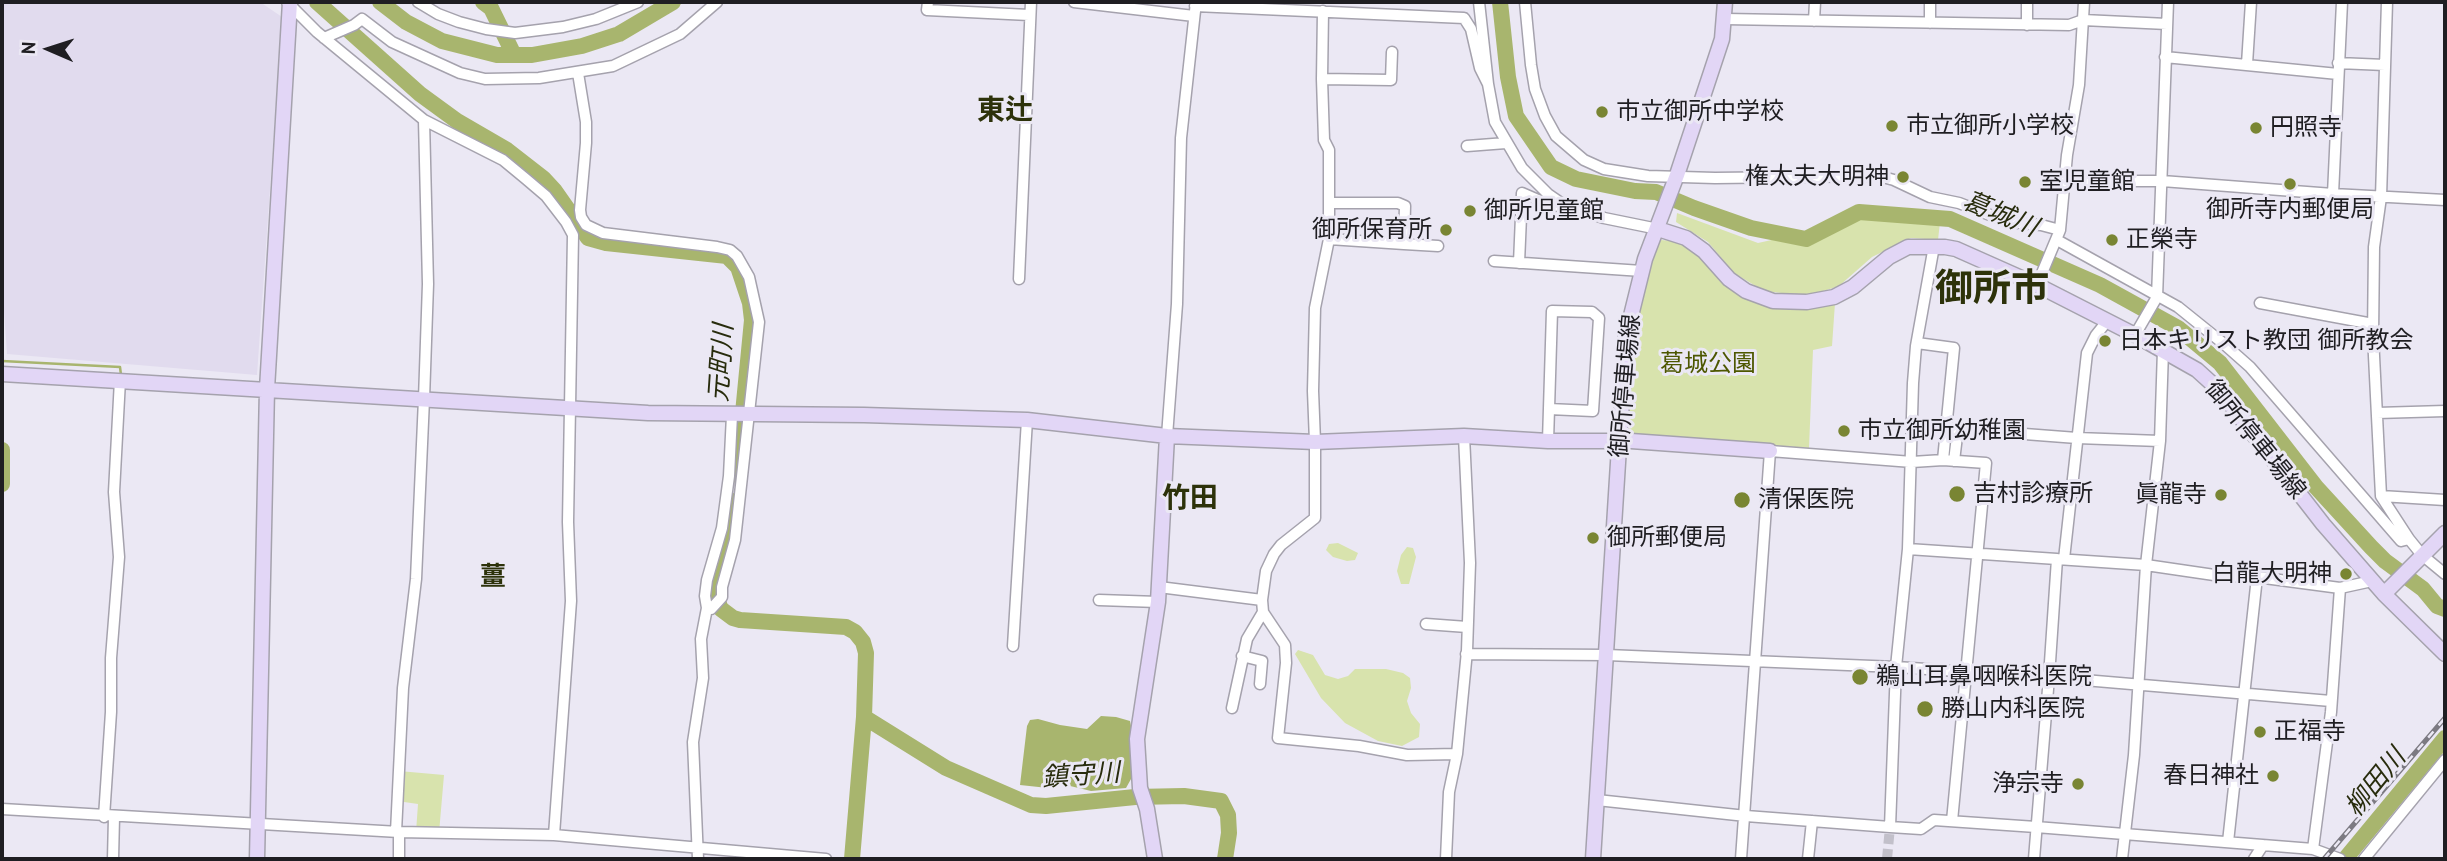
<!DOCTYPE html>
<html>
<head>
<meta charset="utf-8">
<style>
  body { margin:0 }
  #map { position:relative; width:2447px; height:861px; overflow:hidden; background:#ebe8f4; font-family:"PT Sans",sans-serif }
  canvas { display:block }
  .frame { position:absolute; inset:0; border:4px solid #1f1e22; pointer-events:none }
  .north { position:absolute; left:14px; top:14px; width:70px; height:70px; -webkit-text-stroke:5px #ebe8f4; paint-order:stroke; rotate:273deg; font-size:19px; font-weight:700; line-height:28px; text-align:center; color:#1f1e22 }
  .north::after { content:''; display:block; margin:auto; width:24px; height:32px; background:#1f1e22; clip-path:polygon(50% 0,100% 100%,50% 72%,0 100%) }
</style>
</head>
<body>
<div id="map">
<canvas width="2447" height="861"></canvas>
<div class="frame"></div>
<div class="north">N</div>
</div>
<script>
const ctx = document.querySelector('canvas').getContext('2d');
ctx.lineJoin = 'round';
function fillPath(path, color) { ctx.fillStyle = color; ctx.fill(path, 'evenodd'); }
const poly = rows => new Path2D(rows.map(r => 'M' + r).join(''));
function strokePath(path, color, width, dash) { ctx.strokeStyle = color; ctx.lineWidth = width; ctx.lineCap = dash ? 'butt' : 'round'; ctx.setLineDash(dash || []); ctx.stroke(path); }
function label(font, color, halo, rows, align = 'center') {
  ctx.font = font + ' "PT Sans","Noto Sans JP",sans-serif'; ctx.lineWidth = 6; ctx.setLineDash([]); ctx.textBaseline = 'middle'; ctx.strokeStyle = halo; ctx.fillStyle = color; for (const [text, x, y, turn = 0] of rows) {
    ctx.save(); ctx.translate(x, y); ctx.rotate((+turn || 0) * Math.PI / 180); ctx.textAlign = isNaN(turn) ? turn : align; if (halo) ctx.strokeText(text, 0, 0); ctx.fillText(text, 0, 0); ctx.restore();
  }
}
fillPath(poly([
  [2,2,260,2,282,17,257,375,7,354,2,283]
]), '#e1dbee');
fillPath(poly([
  [1887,212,1940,222,1938,240,1911,238,1872,257,1839,286,1808,296,1764,291,1734,273,1708,242,1676,222,1677,213,1758,243,1776,239,1815,241,1833,224],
  [1660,240,1676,241,1693,250,1733,290,1835,303,1832,346,1813,350,1809,448,1628,435,1631,337,1650,263],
  [1338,543,1358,553,1355,560,1347,561,1333,557,1326,550,1329,544],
  [1407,547,1413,548,1416,557,1409,584,1401,584,1397,571,1401,555],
  [1298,650,1313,655,1325,675,1338,679,1348,676,1355,669,1386,669,1403,673,1410,678,1411,688,1407,701,1411,713,1420,724,1419,737,1402,746,1378,741,1345,723,1321,698,1295,654],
  [399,771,444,775,439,833,416,832,418,804,397,801]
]), '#d8e3ad');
fillPath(poly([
  [1101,716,1116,717,1130,721,1132,731,1131,779,1126,788,1091,791,1066,785,1048,788,1020,785,1027,726,1030,720,1038,719,1060,725,1087,729]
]), '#a8b56e');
strokePath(poly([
  [2,361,120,367,121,375]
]), '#a8b56e', 2.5);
strokePath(poly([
  [317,2,420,94,457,121,507,150,543,178,555,191,588,238,606,243,727,256,738,267,750,303,752,320,737,475],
  [380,2,406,22,442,41,497,55,532,55,582,46,619,34,673,2],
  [483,2,491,8,514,55],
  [1500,2,1508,77,1516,116,1551,167,1576,179,1635,191,1656,192,1694,208,1751,228,1806,239,1859,212,1950,219,2100,285,2178,328,2220,363,2316,487,2371,547,2385,561,2423,589,2437,606,2445,609],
  [2,450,2,484],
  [734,501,729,540,715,585,715,595,721,609,733,618,740,620,846,627,855,632,863,642,866,653,864,717,852,859],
  [864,717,946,768,1031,805,1046,806,1135,797,1184,796,1221,801,1228,815,1229,833,1225,859],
  [2345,859,2445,738]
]), '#a8b56e', 16);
strokePath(poly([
  [1887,859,1890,827]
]), '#c2c0ca', 10, [10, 5]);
const street = poly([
  [287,2,317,32,424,120,503,160,526,179,546,196,566,222,573,235,568,522,571,601,554,835],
  [418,2,438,14,459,22,486,29,515,33,563,27,596,19,638,2],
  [928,2,927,10,1029,15],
  [1074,2,1194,16],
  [1479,2,1488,84,1495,122,1522,168,1548,194,1564,205,1604,218,1658,229],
  [1525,2,1531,65,1535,89,1545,116,1556,136,1584,160,1604,169,1648,176,1715,178,1879,176,1894,180,1930,197,1959,203,2008,222,2041,225,2060,230],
  [2027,2,2027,25],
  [2387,2,2381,197,2374,247,2373,336,2381,496,2409,539,2422,555,2445,574],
  [1195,6,1464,18,1471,29,1480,68,1488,84],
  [1323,11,1322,79,1324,140,1329,150,1329,239,1315,308,1313,391,1315,442,1315,518,1281,545,1274,554,1266,571,1262,600,1263,612,1285,645,1286,663,1278,738,1359,746,1407,755,1457,754],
  [1725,19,2069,25,2083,20,2167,24],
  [1814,21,1815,2],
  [1930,23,1930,2],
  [324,38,354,25,362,19,392,42,460,73,485,79,539,78,613,66,680,34,717,2],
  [2165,57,2338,74],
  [2338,63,2385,65],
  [2247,64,2251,2],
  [578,73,586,122,586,143,580,210,581,217,586,225,603,233,717,247,730,250,737,256,749,277,759,322,735,540,722,587,722,597,711,609,707,608,701,639,703,678,693,742,698,859],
  [1322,79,1391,80,1392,52],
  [1467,146,1506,143],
  [2064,181,2162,181,2333,194,2445,200],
  [2333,194,2342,2],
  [1329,239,1404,244,1405,206,1398,203,1329,203],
  [2057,240,2178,307,2224,344,2250,367,2401,541,2409,539],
  [1404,244,1438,246],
  [1494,261,1642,271],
  [1519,263,1522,193,1552,206,1564,205],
  [1019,279,1031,2],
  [2037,285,2060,230,2067,155,2079,85,2084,2],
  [2260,303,2373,324],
  [2135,335,2157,297,2168,2],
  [1917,343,1954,348,1943,460],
  [2377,413,2445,411],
  [1946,428,2077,438,2160,441],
  [1167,436,1177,304,1181,138,1196,2],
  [1548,441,1552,311,1592,312,1599,318,1593,411,1549,409],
  [1954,461,1958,428],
  [2381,496,2445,500],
  [1908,549,2146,565,2221,576,2257,577,2340,588,2372,581],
  [2064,559,2087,353,2096,335,2108,320],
  [1159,587,1262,600],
  [1099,600,1158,602],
  [707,608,705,596,707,580,722,528,729,476,732,415],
  [1426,624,1467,627],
  [1013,646,1027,420],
  [1466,654,1607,655,1896,667,2049,677,2331,701],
  [1242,656,1262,661,1260,684],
  [1232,708,1247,639,1263,612],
  [1597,800,1746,816,1890,827,1921,829,1934,820,2036,827,2313,849,2340,859],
  [2,809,399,832,554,835,826,859],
  [104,817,111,712,111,658,119,557,114,492,120,380],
  [1890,827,1896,667,1908,549,1913,383,1916,346,1934,246],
  [396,832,403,688,416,579,424,399,428,284,424,120],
  [2228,842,2257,577],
  [2313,849,2331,712,2340,588],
  [113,859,114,817],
  [399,859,399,832],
  [1446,859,1449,792,1457,754,1467,651,1470,563,1464,436],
  [1741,859,1770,451,1912,462,1943,460,1986,463,1952,821],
  [1808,859,1812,821],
  [2034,859,2049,677,2057,559],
  [2122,859,2134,755,2146,565,2160,441,2163,350],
  [2254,859,2263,845],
  [2364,859,2445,760]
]);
const secondary = poly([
  [1658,229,1686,238,1704,251,1729,279,1746,291,1773,301,1807,302,1834,297,1853,287,1889,257,1908,247,1945,247,1956,249,2037,285,2135,335,2197,370,2219,390,2323,524,2384,594,2445,654],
  [2,374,648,413,864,415,1027,420,1167,436,1315,442,1464,436,1548,441,1631,441,1770,451],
  [2384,594,2445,533],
  [257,859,267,389,290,2],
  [1155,859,1147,809,1140,788,1137,739,1158,602,1167,436],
  [1593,859,1626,336,1645,259,1677,175,1722,39,1725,2]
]);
strokePath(street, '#a5a2ad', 13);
strokePath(secondary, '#a5a2ad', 17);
strokePath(street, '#fff', 10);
strokePath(secondary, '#e2d6f6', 14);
const rail = poly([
  [2324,859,2445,718]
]);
strokePath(rail, '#7c7a82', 5);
strokePath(rail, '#ebe8f4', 2.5, [8]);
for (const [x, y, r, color] of [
  [1602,112,7,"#798533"],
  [1892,126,7,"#798533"],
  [2256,128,7,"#798533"],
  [1903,177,7,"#798533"],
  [2025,182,7,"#798533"],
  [2290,184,7,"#798533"],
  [1470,211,7,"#798533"],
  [1446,230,7,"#798533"],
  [2112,240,7,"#798533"],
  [2105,341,7,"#798533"],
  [1844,431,7,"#798533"],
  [1957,494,9,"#798533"],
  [2221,495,7,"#798533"],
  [1742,500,9,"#798533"],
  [1593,538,7,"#798533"],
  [2346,574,7,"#798533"],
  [1860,677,9,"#798533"],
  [1925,709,9,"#798533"],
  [2260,732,7,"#798533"],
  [2273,776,7,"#798533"],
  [2078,784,7,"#798533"]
]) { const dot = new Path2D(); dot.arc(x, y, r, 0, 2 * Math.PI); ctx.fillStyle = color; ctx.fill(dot); strokePath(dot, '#ebe8f4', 2.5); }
label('24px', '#1f1e22', '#ebe8f4', [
  ["市立御所中学校",1616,112],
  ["市立御所小学校",1906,126],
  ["円照寺",2270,128],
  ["権太夫大明神",1889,177,"right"],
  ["室児童館",2039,182],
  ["御所寺内郵便局",2290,210,"center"],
  ["御所児童館",1484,211],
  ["御所保育所",1432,230,"right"],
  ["正榮寺",2126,240],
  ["日本キリスト教団 御所教会",2119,341],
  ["市立御所幼稚園",1858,431],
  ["吉村診療所",1973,494],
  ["眞龍寺",2207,495,"right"],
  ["清保医院",1758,500],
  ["御所郵便局",1607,538],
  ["白龍大明神",2332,574,"right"],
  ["鵜山耳鼻咽喉科医院",1876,677],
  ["勝山内科医院",1941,709],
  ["正福寺",2274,732],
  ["春日神社",2259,776,"right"],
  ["浄宗寺",2064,784,"right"]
], 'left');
label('24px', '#4d5700', '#ebe8f4', [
  ["葛城公園",1708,364]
]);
label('24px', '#1f1e22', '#ebe8f4', [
  ["御所停車場線",1626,386,-85],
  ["御所停車場線",2255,440,51]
]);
label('italic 26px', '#282c0d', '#ebe8f4', [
  ["葛城川",2000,215,22],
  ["元町川",722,363,-86],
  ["鎮守川",1081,776,-4],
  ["柳田川",2376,783,-51]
]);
label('bold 26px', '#2d320a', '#ebe8f4', [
  ["薑",493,578]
]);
label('bold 28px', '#2d320a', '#ebe8f4', [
  ["東辻",1005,111],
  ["竹田",1190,499]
]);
label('bold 38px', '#2d320a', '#ebe8f4', [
  ["御所市",1992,290]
]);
</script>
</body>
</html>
